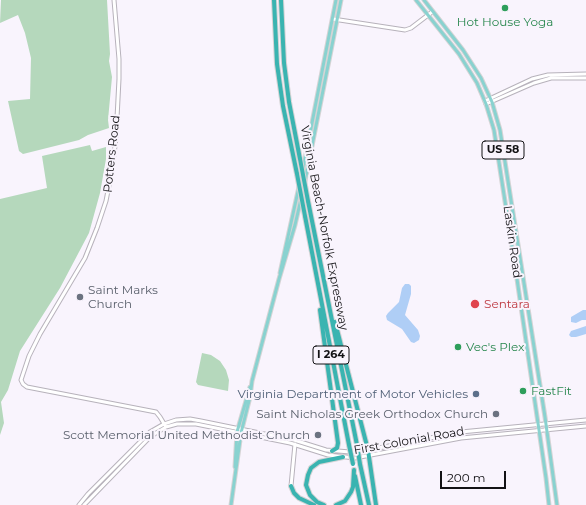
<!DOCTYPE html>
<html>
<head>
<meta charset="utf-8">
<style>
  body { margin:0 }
  #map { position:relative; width:586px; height:505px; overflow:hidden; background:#f9f4fd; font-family:Montserrat,sans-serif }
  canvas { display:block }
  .scale { position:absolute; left:440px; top:471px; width:66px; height:18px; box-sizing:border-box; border:2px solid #131215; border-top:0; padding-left:5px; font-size:12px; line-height:14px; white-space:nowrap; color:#131215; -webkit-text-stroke:3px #f9f4fd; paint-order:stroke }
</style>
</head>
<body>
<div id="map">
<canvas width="586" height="505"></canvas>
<div class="scale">200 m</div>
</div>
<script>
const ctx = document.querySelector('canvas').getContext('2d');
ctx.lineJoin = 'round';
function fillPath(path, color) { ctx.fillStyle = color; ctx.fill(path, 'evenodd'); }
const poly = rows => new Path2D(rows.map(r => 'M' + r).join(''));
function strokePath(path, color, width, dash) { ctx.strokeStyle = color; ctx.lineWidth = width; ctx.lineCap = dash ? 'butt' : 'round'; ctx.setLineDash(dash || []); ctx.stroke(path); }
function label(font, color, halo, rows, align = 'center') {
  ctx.font = font + ' Montserrat,sans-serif'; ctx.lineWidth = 4; ctx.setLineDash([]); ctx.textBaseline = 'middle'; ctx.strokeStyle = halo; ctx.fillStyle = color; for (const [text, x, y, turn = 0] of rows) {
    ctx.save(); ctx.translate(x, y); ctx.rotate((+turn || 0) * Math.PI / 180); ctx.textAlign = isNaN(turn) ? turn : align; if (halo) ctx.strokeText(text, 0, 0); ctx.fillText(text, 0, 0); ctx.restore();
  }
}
fillPath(poly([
  [1,0,107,0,110,54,109,61,112,77,108,120,109,128,88,135,79,140,23,154,19,151,8,101,30,99,31,58,25,33,18,15,0,23],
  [90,145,92,151,106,147,106,159,100,193,89,233,60,288,20,351,8,390,1,402,4,423,0,435,0,199,47,188,42,156],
  [202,353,211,355,220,361,226,370,229,380,228,391,198,385,196,382]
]), '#b5d8bc');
fillPath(poly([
  [405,284,409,284,411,286,411,294,405,315,418,330,420,336,419,340,414,343,411,342,402,329,387,320,386,316,388,313,399,302,402,288],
  [583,310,586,310,586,320,582,320,576,323,571,322,571,317],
  [586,326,586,334,576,337,571,337,569,335,571,331]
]), '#afcef6');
const secondary = poly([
  [114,0,119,59,119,79,116,138,112,170,106,201,97,228,85,258,40,334,29,356,21,380,23,384,27,387,156,412,160,417,166,427],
  [333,19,405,30,411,28,432,12],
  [485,101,532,79,548,75,586,74],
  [486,104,534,83,551,78,586,78],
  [408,447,416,444,417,441],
  [291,486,295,444],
  [79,505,88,494,150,432,164,424,176,420,190,419,201,421,294,440,326,450,350,452,368,450,461,432,586,420],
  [84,505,151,436,166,427,177,424,196,424,290,443,328,455,355,458,461,438,586,426]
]);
const primary = poly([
  [416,0,459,54,477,83,486,104,494,130,517,279,546,478,549,505],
  [424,0,463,50,481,78,492,102,500,130,545,417,557,505],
  [305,181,341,0],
  [280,273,304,164,336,0],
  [235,467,237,432,250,387],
  [231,505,241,433,250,397,252,381,279,279,295,225,304,186]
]);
const highway = poly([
  [274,0,277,64,283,106,297,174],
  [281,0,284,63,289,102,300,159],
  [308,201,357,445],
  [305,216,349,445],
  [320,310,338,443,337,448,332,451],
  [335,322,368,450,376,505],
  [360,464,369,505],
  [355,476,361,505],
  [291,486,294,493,299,498,314,505],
  [324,505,317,502,310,495,306,485,308,475,311,468,319,462,343,457],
  [336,505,345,501,351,492,353,487,354,470]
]);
strokePath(secondary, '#b7b2bb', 5);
strokePath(primary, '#d5d4d5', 5);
strokePath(highway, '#d5d4d5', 6);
strokePath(secondary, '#fff', 3);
strokePath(primary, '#89d2d0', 3);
strokePath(highway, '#3ab4b1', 4);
const highwayBridge = poly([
  [300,159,308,201],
  [297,174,305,216],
  [349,445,353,464],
  [357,445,360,464]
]);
strokePath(highwayBridge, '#d5d4d5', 6, []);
strokePath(highwayBridge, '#3ab4b1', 4);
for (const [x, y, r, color] of [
  [505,8,4,"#2e9e5b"],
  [80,297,4,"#6b7280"],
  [475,304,5,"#e0444e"],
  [458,347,4,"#2e9e5b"],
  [523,391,4,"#2e9e5b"],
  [476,394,4,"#5c6f8a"],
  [496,414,4,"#6b7280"],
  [318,435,4,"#6b7280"]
]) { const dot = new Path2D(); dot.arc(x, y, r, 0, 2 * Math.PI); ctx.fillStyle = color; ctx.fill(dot); strokePath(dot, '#f9f4fd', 1.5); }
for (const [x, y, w] of [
  [503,150,42],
  [331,355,36]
]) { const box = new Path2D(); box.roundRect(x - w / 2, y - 9, w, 18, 3); ctx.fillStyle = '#f9f4fd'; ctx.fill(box); strokePath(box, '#131215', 1); }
label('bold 11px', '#131215', null, [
  ["US 58",503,150],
  ["I 264",331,355]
]);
label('12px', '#27864d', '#f9f4fd', [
  ["Hot House Yoga",505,22,"center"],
  ["Vec's Plex",466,347],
  ["FastFit",531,391]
], 'left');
label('12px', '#131215', '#f9f4fd', [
  ["Potters Road",112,154,-84],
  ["Virginia Beach-Norfolk Expressway",324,228,79],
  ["Laskin Road",512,242,82],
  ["First Colonial Road",409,441,-10]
]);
label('12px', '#5b616d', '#f9f4fd', [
  ["Saint Marks",88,290,"left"],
  ["Church",88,304,"left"],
  ["Saint Nicholas Greek Orthodox Church",488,414],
  ["Scott Memorial United Methodist Church",310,435]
], 'right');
label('12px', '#be3a42', '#f9f4fd', [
  ["Sentara",484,304]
], 'left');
label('12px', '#4e5e75', '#f9f4fd', [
  ["Virginia Department of Motor Vehicles",468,394]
], 'right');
</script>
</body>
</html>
